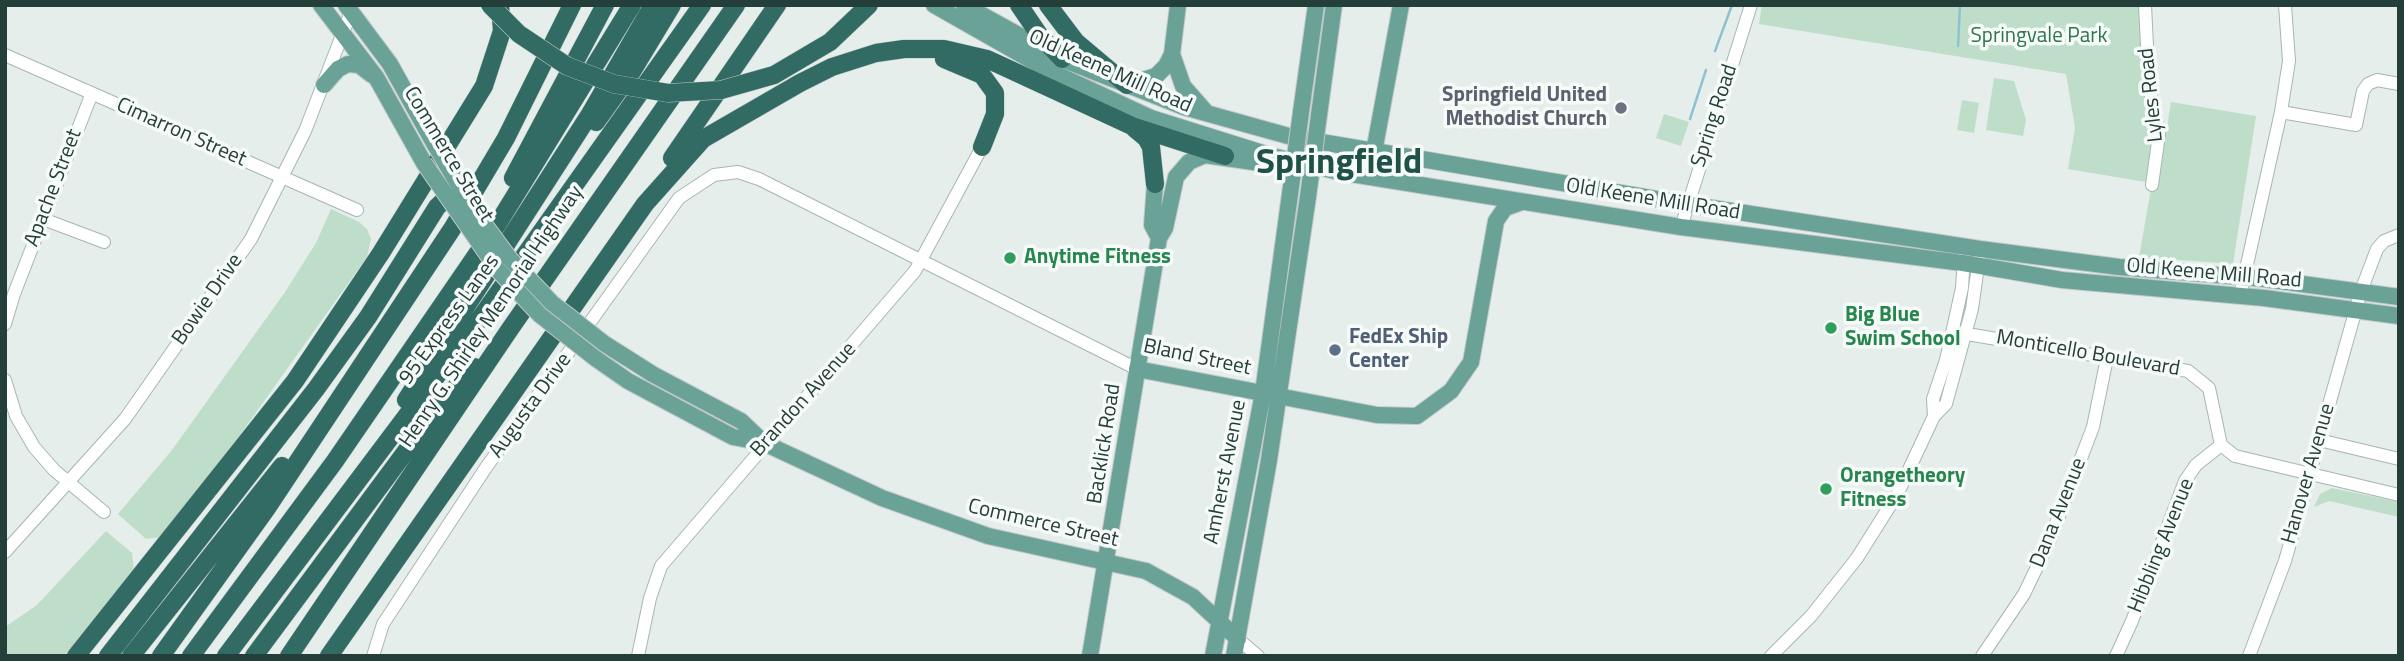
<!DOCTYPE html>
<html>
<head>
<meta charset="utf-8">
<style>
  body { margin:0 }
  #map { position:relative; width:2404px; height:661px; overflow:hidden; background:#e5eeea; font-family:"Titillium Web",sans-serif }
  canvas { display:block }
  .frame { position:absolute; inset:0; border:7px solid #243f3a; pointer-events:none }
</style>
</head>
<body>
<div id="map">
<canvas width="2404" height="661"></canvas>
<div class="frame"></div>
</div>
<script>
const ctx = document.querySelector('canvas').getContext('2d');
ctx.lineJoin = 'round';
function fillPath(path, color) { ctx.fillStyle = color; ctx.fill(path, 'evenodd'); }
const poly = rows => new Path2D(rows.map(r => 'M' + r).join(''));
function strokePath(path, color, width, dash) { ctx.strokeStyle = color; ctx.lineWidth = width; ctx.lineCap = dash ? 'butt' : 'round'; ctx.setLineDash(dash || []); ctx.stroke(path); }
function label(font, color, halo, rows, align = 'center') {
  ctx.font = font + ' "Titillium Web",sans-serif'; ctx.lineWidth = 7; ctx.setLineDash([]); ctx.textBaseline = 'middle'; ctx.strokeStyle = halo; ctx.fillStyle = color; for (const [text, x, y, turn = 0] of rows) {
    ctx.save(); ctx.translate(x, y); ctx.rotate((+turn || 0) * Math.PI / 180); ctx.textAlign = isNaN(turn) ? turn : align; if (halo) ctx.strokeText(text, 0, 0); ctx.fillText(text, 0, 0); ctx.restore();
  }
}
fillPath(poly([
  [1762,5,2143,5,2161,130,2158,184,2171,102,2256,116,2233,264,2139,257,2152,183,2068,169,2075,128,2066,74,1759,24],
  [1994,78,2014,81,2026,120,2023,136,1986,130],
  [1962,100,1979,103,1974,133,1957,130],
  [1664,114,1689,122,1681,146,1656,138],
  [331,209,359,222,367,229,371,239,367,257,217,467,161,537,146,539,118,514,172,450,285,292,316,243],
  [2332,488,2399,502,2399,517,2329,501,2314,507,2320,494],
  [106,531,132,553,134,571,65,656,5,656,5,627,37,605]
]), '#bfdec9');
strokePath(poly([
  [1958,46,1960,5],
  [1715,51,1732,5],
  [1690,119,1706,70]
]), '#8fc2d1', 2.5);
const minor = poly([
  [2145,5,2149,86,2159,135,2152,185],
  [5,55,357,210],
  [2281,112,2289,61,2285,5],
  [43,219,104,242],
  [1681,227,1751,5],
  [2240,296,2281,112,2356,125,2363,91,2368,84,2377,80,2399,84],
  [5,324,14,294,92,93],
  [1967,334,2188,371,2209,388,2221,445,2235,456,2399,495],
  [5,380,16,416,34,447,54,470,104,512],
  [1934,416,1933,399,1946,360,1962,288,1964,256],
  [2319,440,2399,459],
  [5,552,125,419,251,239,305,131,351,12],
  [1238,639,1258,656],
  [373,656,383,624,485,469,679,198,714,175,738,172,759,179,1137,369],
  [638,656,650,598,661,566,915,271,982,147],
  [1771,656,1811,616,1857,558,1898,493,1934,416,1946,404,1972,309,1979,259],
  [1982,656,2024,594,2049,542,2093,427,2107,358],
  [2116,656,2132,621,2185,481,2196,465,2221,445],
  [2249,656,2285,561,2361,291,2377,249,2384,241,2399,235]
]);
const major = poly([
  [321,5,376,77,424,163],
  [346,5,390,64,435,145],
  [934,5,1052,72,1151,118,1272,156,1339,172,1681,227,1963,263,2062,280,2264,298,2399,316],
  [964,5,1062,59,1184,107,1292,137,1686,204,1980,249,2119,267,2265,279,2399,297],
  [1172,54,1183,86,1205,111],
  [324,85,338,69,348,64,359,65,372,75],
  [1127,85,1156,76,1166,66,1172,54,1178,5],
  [1301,112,1316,5],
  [1319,115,1334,5],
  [1374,152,1401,5],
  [1155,184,1152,225,1159,238],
  [605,344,654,375,741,421,764,443],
  [595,358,628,381,733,437,764,443,882,498,988,536,1146,571,1193,597,1238,639],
  [1137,369,1377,415,1417,416,1451,391,1471,362,1496,221,1505,208,1522,202],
  [1090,656,1159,238,1165,228,1176,177,1189,162,1205,155,1267,164],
  [1213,656,1263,393,1290,194],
  [1234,656,1269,460,1308,197]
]);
const highway = poly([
  [1019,5,1040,36,1062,59],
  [1048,5,1076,42,1127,85],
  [944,59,982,75,995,93,995,114,982,147],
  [596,122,631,73,672,5],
  [1134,128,1146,138,1151,147,1155,184],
  [672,158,777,5],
  [513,178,605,5],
  [406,400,590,114,653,5],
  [76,656,295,381,381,253,484,86,502,31,500,5],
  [108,656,316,389,368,317,437,207,459,186],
  [131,656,282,466],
  [161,656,267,508,452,229,506,138,572,5],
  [191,656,335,461,497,225,632,5],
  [226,656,481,317,702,5],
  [254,656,441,404,474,367],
  [289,656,510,329,736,5],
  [329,656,645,204,703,139,800,83,832,67,876,53,904,49,944,49,987,59,1132,126,1225,156]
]);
strokePath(minor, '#a7b6b2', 14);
strokePath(major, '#c2c9c8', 18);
strokePath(highway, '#c2c9c8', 19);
strokePath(minor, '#fff', 12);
strokePath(major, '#6ba298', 16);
strokePath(highway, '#316b63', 18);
const majorBridge = poly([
  [435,145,471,206,510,259,552,303,605,344],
  [424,163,498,270,540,315,595,358],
  [1290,194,1301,112],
  [1308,197,1319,115]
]);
const highwayBridge = poly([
  [490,5,519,34,567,66,614,84,668,93,721,90,774,75,830,42,869,5]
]);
strokePath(majorBridge, '#c2c9c8', 18, []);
strokePath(highwayBridge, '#c2c9c8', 19, []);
strokePath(majorBridge, '#6ba298', 16);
strokePath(highwayBridge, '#316b63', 18);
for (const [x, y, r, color] of [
  [1621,108,7,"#6b7280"],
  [1010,258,7,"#2e9e5b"],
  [1831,328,7,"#2e9e5b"],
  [1335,350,7,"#5c6f8a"],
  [1826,489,7,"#2e9e5b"]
]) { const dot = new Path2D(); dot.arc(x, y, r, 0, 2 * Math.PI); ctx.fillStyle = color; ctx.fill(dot); strokePath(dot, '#f6faf8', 2.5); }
label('21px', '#2f754f', '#f6faf8', [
  ["Springvale Park",2039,37]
]);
label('21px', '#243f3a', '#f6faf8', [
  ["Old Keene Mill Road",1110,72,24],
  ["Lyles Road",2152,95,-96],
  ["Spring Road",1715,116,-72],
  ["Cimarron Street",181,133,24],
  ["Commerce Street",448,155,59],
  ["Apache Street",54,188,-69],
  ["Old Keene Mill Road",1653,200,9],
  ["Old Keene Mill Road",2214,274,5],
  ["Bowie Drive",208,300,-55],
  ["Henry G. Shirley Memorial Highway",492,317,-56],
  ["95 Express Lanes",450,320,-54],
  ["Monticello Boulevard",2088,354,10],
  ["Bland Street",1197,358,12],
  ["Brandon Avenue",804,400,-48],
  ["Augusta Drive",531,406,-54],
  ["Backlick Road",1105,444,-81],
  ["Amherst Avenue",1226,472,-79],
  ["Hanover Avenue",2309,474,-74],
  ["Dana Avenue",2059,513,-68],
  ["Commerce Street",1043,524,13],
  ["Hibbling Avenue",2162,546,-68]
]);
label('bold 21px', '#5b616d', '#f6faf8', [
  ["Springfield United",1607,96],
  ["Methodist Church",1607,120]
], 'right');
label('bold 21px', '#27864d', '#f6faf8', [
  ["Anytime Fitness",1024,258],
  ["Big Blue",1845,316],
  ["Swim School",1845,340],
  ["Orangetheory",1840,477],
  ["Fitness",1840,501]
], 'left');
label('bold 21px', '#4e5e75', '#f6faf8', [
  ["FedEx Ship",1349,338],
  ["Center",1349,362]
], 'left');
label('bold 35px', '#205149', '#f6faf8', [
  ["Springfield",1339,164]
]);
</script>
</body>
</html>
